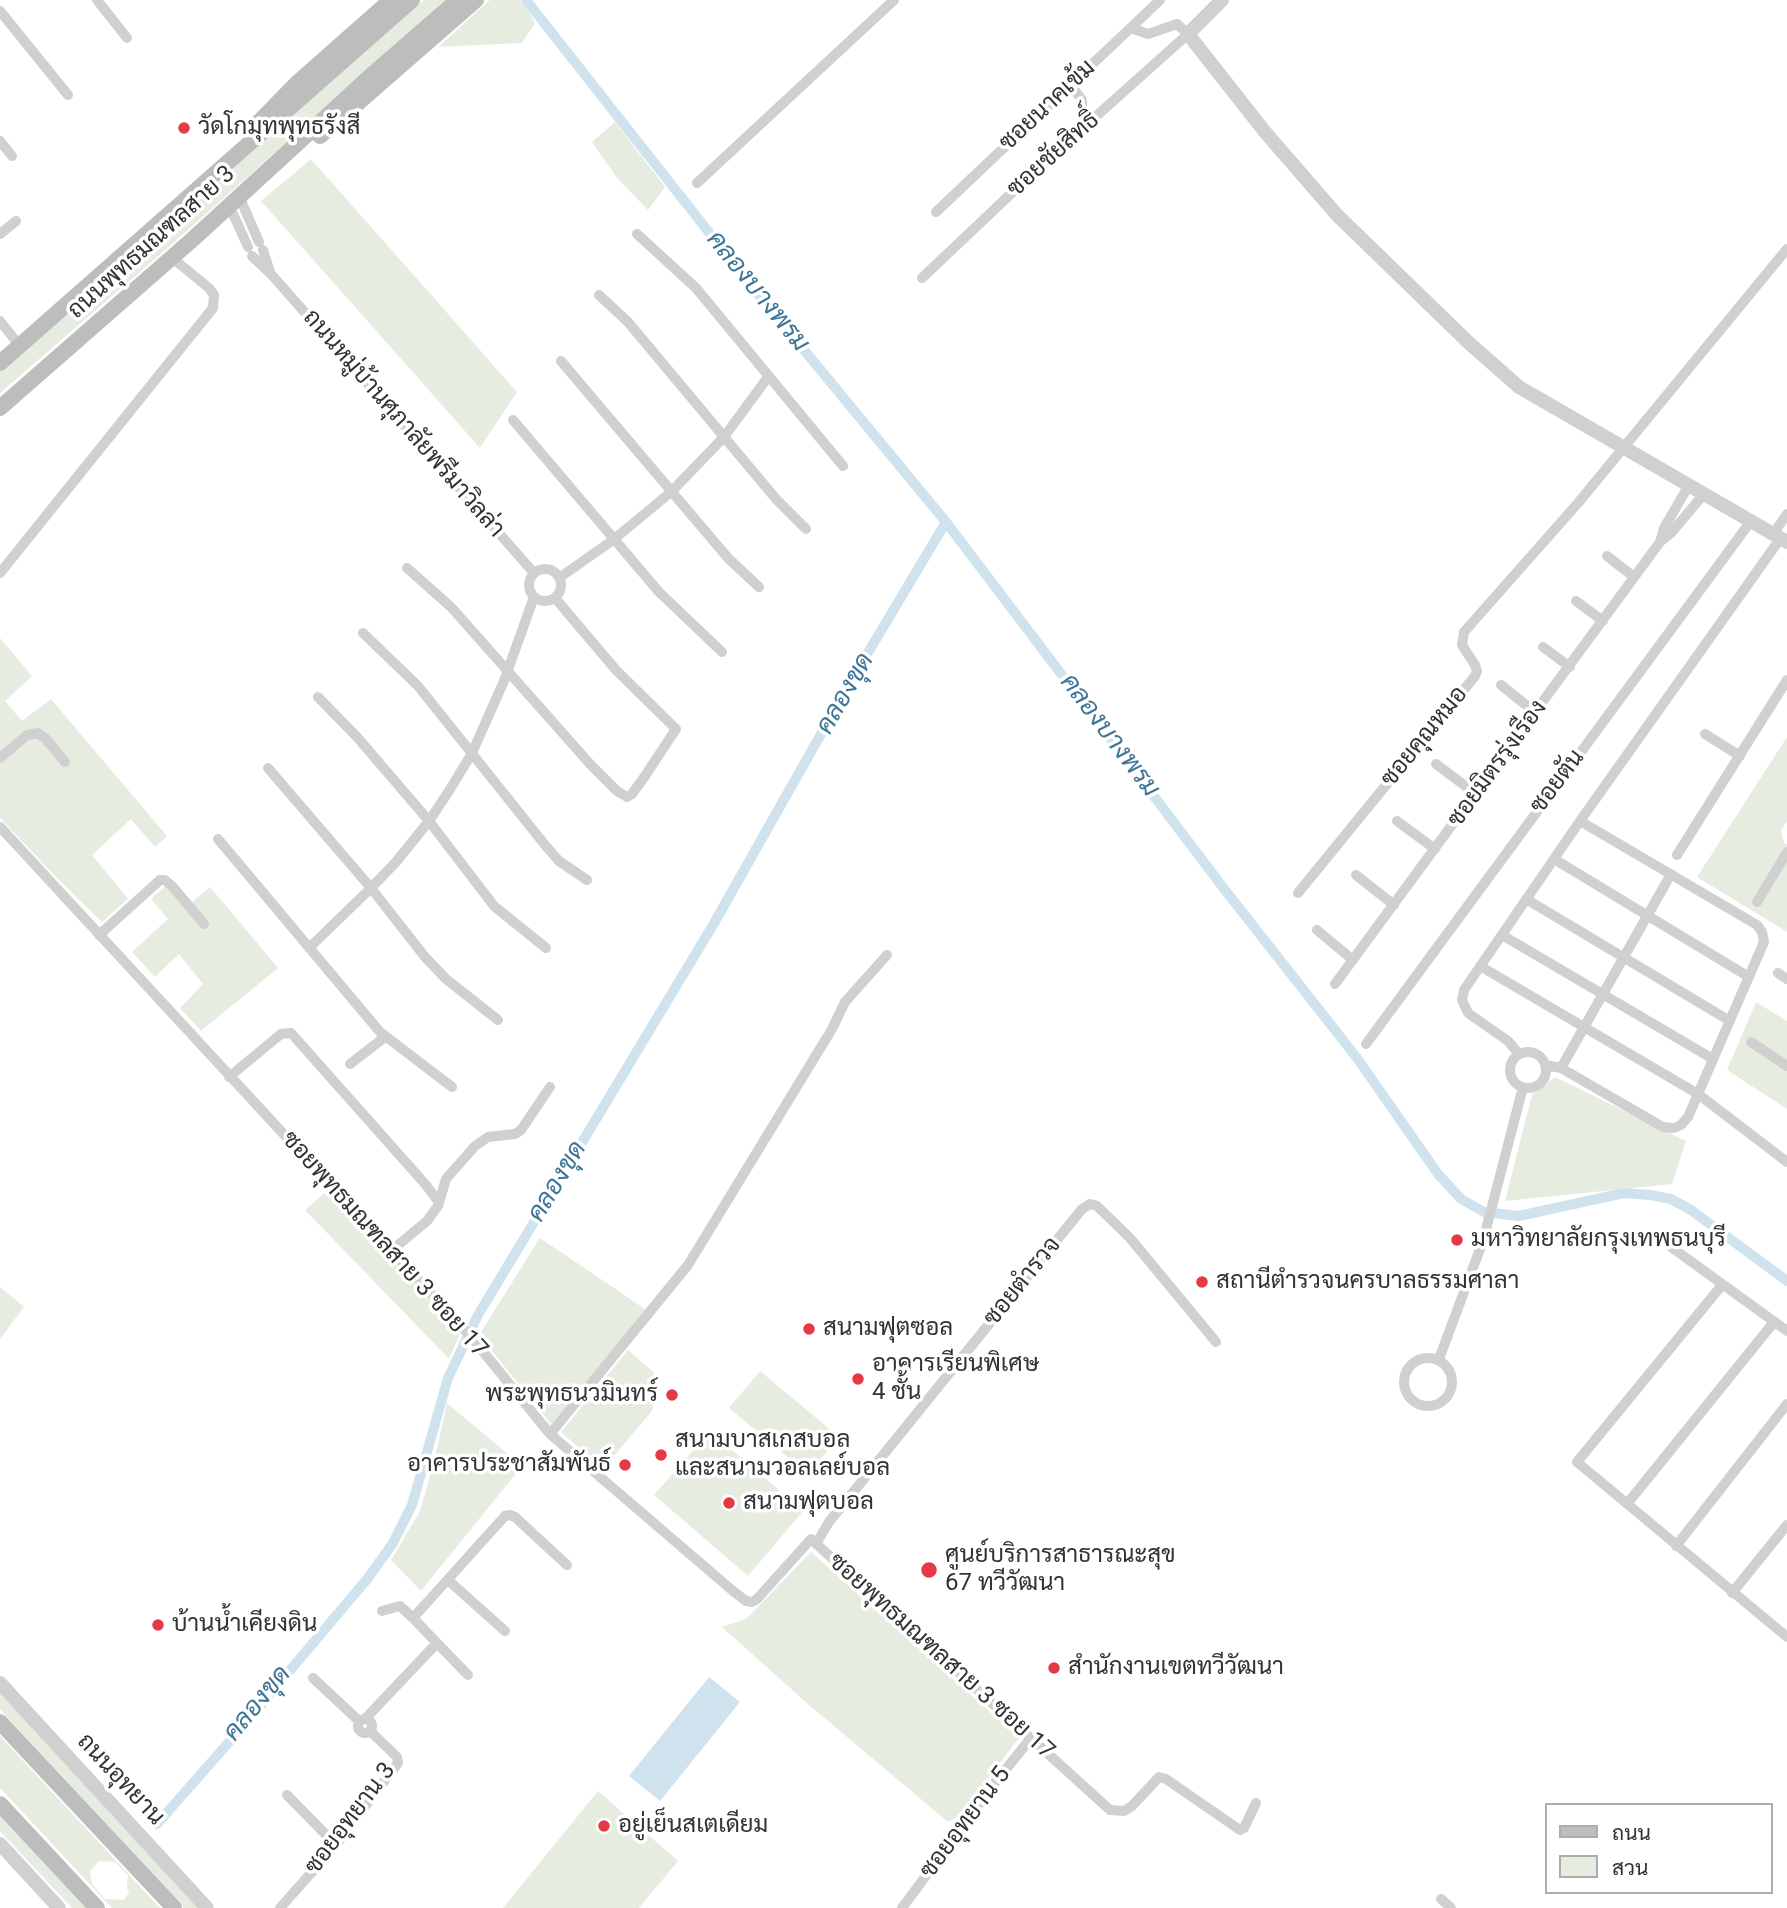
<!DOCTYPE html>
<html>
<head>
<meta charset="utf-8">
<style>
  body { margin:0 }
  #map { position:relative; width:1787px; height:1908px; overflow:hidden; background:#fff; font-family:Roboto,Sarabun,sans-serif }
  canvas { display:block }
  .legend { position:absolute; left:1545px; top:1803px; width:228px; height:91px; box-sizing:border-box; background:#fff; border:2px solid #adadad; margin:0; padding:9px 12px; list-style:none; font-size:21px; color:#333 }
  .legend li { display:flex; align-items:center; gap:14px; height:35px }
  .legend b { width:35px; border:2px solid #adadad }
</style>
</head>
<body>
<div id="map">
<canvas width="1787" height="1908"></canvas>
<ul class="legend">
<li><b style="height:9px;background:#bdbdbd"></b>ถนน</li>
<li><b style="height:19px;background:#e6ecdf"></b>สวน</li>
</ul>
</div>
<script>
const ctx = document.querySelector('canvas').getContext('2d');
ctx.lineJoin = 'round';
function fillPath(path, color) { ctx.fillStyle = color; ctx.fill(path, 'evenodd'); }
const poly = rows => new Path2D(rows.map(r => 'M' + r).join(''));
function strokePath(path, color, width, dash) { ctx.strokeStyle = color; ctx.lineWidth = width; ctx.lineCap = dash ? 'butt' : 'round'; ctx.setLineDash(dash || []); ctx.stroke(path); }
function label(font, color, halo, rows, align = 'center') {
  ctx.font = font + ' Roboto,Sarabun,sans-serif'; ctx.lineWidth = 7; ctx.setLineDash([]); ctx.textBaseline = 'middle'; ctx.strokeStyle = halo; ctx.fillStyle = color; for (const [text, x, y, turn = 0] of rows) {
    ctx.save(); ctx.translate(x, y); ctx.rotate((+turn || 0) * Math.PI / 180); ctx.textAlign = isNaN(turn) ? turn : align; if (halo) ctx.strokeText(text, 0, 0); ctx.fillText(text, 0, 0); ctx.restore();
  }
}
fillPath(poly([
  [424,0,446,0,162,253,0,393,0,370],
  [490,0,520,0,526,7,535,23,522,43,438,47],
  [615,122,665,187,648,210,617,178,592,142],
  [311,159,517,392,480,448,261,201],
  [0,638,32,676,5,701,22,721,51,699,167,836,155,847,131,819,92,855,128,899,102,922,58,879,0,818],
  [1787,737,1787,821,1781,831,1784,843,1787,845,1787,932,1697,877],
  [171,881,191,903,210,887,278,968,201,1031,180,1008,203,984,179,954,155,977,132,952,168,919,151,899],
  [1756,1002,1787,1021,1787,1109,1727,1070],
  [1555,1077,1686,1141,1672,1184,1505,1201,1532,1095],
  [328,1190,460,1334,449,1359,305,1210],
  [540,1238,648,1311,551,1424,479,1335],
  [0,1287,24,1307,0,1339],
  [628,1350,660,1378,652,1411,603,1469,561,1432],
  [760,1371,839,1437,808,1474,729,1408],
  [447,1403,522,1466,421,1591,391,1560,420,1511,434,1462],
  [710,1431,803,1511,748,1576,654,1495],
  [811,1552,1019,1738,960,1815,948,1822,809,1705,722,1627,746,1619],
  [0,1689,202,1908,184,1908,0,1709],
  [0,1736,160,1908,112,1908,0,1788],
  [598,1791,678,1861,639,1908,503,1908],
  [0,1812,91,1908,72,1908,0,1831]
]), '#e6ecdf');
fillPath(poly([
  [709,1677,740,1702,660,1801,629,1776]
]), '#cfe2ee');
fillPath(poly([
  [99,1861,115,1862,128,1876,127,1887,129,1892,124,1900,105,1899,92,1884,90,1871]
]), '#fff');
strokePath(poly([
  [526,0,752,287,946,522,1225,890,1357,1058,1438,1174,1461,1199,1484,1212,1519,1216,1624,1193,1650,1195,1671,1199,1691,1210,1787,1281],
  [157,1824,244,1725,368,1578,393,1543,412,1505,448,1378,478,1315,713,925,851,681,946,522]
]), '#cfe2ee', 10);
strokePath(poly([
  [97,0,127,38],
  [0,11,68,95],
  [1071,85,1082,100,1082,110,1091,120],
  [0,141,12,156],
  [697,183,894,0],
  [239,196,259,242],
  [229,205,248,247],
  [936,212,1160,0],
  [0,234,16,221],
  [637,234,696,288,843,466],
  [263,250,270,272],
  [252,256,271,274,534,573],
  [922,278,1035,171,1188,34,1177,24,1148,34,1131,28],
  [599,295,628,322,776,499,806,529],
  [0,321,20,346],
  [561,361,728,558,759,587],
  [513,420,659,592,722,652],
  [1773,534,1787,514],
  [1660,542,1664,528,1689,485],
  [1607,556,1634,577],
  [407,568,451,607,590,764,617,791,627,797,632,794,645,776,676,729,616,670,555,598],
  '529 585a16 16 0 1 1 32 0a16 16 0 1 1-32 0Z',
  [0,573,213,308,214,295,209,288,171,257],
  [559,578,613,540,671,492,724,437,768,377],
  [1576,601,1603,621],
  [363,633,418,686,545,845,559,861,587,880],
  [1543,647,1570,667],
  [1501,685,1536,713],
  [318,697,357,737,429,821,494,906,546,948],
  [1705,734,1740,756],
  [0,758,27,735,38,733,46,739,65,762],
  [1436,764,1476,794],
  [268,768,371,888,425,957,446,979,498,1020],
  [1397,821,1435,849],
  [0,827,472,1338,550,1434,733,1591,746,1601,752,1602,757,1599,811,1539,1110,1810,1124,1811,1132,1806,1159,1777,1166,1779,1240,1830,1244,1828,1256,1803],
  [218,839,380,1032,452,1087],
  [1677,855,1787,680],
  [1554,859,1749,977],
  [1356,875,1394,905],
  [1298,893,1475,676,1477,671,1475,665,1462,645,1464,632,1578,503,1787,249],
  [1526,899,1730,1021],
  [1757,902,1787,852],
  [1317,930,1353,960],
  [99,935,160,880,165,880,172,886,204,924],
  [1502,935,1713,1059],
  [309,948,371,888,396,862,429,821,449,791,472,753,504,681,534,597],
  [1480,966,1698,1094,1787,1162],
  [1778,973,1787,979],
  [1335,984,1660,542,1671,533,1704,494],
  [1751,1042,1787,1066],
  [1366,1044,1751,521],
  '1510 1070a18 18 0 1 1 36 0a18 18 0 1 1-36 0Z',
  [1519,1054,1508,1041,1468,1013,1462,1000,1464,990,1580,821,1780,539],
  [350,1064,385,1037],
  [1545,1065,1561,1068,1663,1127,1674,1128,1681,1125,1688,1117,1764,942,1762,932,1757,925,1580,821],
  [1561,1068,1671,874],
  [229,1077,281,1034,291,1033,426,1185,438,1201],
  [1667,1244,1787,1331],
  [391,1251,427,1221,438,1206,446,1179,475,1146,488,1137,515,1134,521,1130,550,1087],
  [1722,1285,1577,1462,1787,1637],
  '1404 1382a24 24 0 1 1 48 0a24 24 0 1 1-48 0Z',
  [1439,1359,1483,1241,1523,1087],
  [550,1434,688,1265,832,1029,845,1002,887,955],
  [1627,1504,1774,1322],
  [816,1544,829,1522,1082,1209,1090,1204,1097,1206,1130,1238,1216,1342],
  [1676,1546,1787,1404],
  [448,1580,505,1631],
  [1732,1593,1787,1525],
  [382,1611,400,1606,413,1618],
  [437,1643,468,1675],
  [313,1678,359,1721],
  '358 1726a7 7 0 1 1 14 0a7 7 0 1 1-14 0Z',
  [365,1719,437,1643,413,1618,505,1516,510,1515,515,1517,567,1565],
  [287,1795,336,1845],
  [1441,1899,1451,1908],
  [280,1908,336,1845,398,1763,397,1757,370,1731],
  [902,1908,994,1784,1031,1738]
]), '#d0d0d0', 10);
strokePath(poly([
  [1222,0,1188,34,1265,132,1337,215,1469,343,1519,387,1787,542],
  [0,1683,207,1908],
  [0,1844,59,1908]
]), '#d0d0d0', 14);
strokePath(poly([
  [256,125,296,84,391,0],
  [320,136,476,0],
  [0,363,412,0],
  [0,408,193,239,374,73,458,0],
  [0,1722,174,1908],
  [0,1804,97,1908]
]), '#bdbdbd', 16);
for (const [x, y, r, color] of [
  [184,128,7,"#e63946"],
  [1457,1240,7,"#e63946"],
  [1202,1282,7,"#e63946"],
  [809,1329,7,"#e63946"],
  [858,1379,7,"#e63946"],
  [672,1395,7,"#e63946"],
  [661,1455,7,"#e63946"],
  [625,1465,7,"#e63946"],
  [729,1503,7,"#e63946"],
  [929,1570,9,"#e63946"],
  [158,1625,7,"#e63946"],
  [1054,1668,7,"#e63946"],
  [604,1826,7,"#e63946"]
]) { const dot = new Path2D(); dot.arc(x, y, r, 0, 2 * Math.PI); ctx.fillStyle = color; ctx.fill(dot); strokePath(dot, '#fff', 2.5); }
label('24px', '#333', '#fff', [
  ["ซอยนาคเข้ม",1048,106,-43],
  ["ซอยชัยสิทธิ์",1054,155,-42],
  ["ถนนพุทธมณฑลสาย 3",152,243,-42],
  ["ถนนหมู่บ้านศุภาลัยพรีมาวิลล่า",403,424,49],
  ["ซอยคุณหมอ",1425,737,-51],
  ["ซอยมิตรรุ่งเรือง",1498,764,-54],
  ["ซอยตัน",1558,782,-53],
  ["ซอยพุทธมณฑลสาย 3 ซอย 17",384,1245,48],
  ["ซอยตำรวจ",1023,1282,-51],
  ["ซอยพุทธมณฑลสาย 3 ซอย 17",941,1657,42],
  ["ถนนอุทยาน",120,1780,47],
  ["ซอยอุทยาน 3",351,1819,-53],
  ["ซอยอุทยาน 5",966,1823,-53]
]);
label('24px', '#333', '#fff', [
  ["วัดโกมุทพุทธรังสี",198,128],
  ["มหาวิทยาลัยกรุงเทพธนบุรี",1471,1240],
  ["สถานีตำรวจนครบาลธรรมศาลา",1216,1282],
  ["สนามฟุตซอล",823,1329],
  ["อาคารเรียนพิเศษ",872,1365],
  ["4 ชั้น",872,1393],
  ["พระพุทธนวมินทร์",658,1395,"right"],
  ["สนามบาสเกสบอล",675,1441],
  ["และสนามวอลเลย์บอล",675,1469],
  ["อาคารประชาสัมพันธ์",611,1465,"right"],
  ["สนามฟุตบอล",743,1503],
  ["ศูนย์บริการสาธารณะสุข",945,1556],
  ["67 ทวีวัฒนา",945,1584],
  ["บ้านน้ำเคียงดิน",172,1625],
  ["สำนักงานเขตทวีวัฒนา",1068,1668],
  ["อยู่เย็นสเตเดียม",618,1826]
], 'left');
label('italic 26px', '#3f7597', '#fff', [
  ["คลองบางพรม",757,292,51],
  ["คลองขุด",846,694,-60],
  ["คลองบางพรม",1109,736,53],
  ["คลองขุด",558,1182,-59],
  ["คลองขุด",258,1704,-50]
]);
</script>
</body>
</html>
